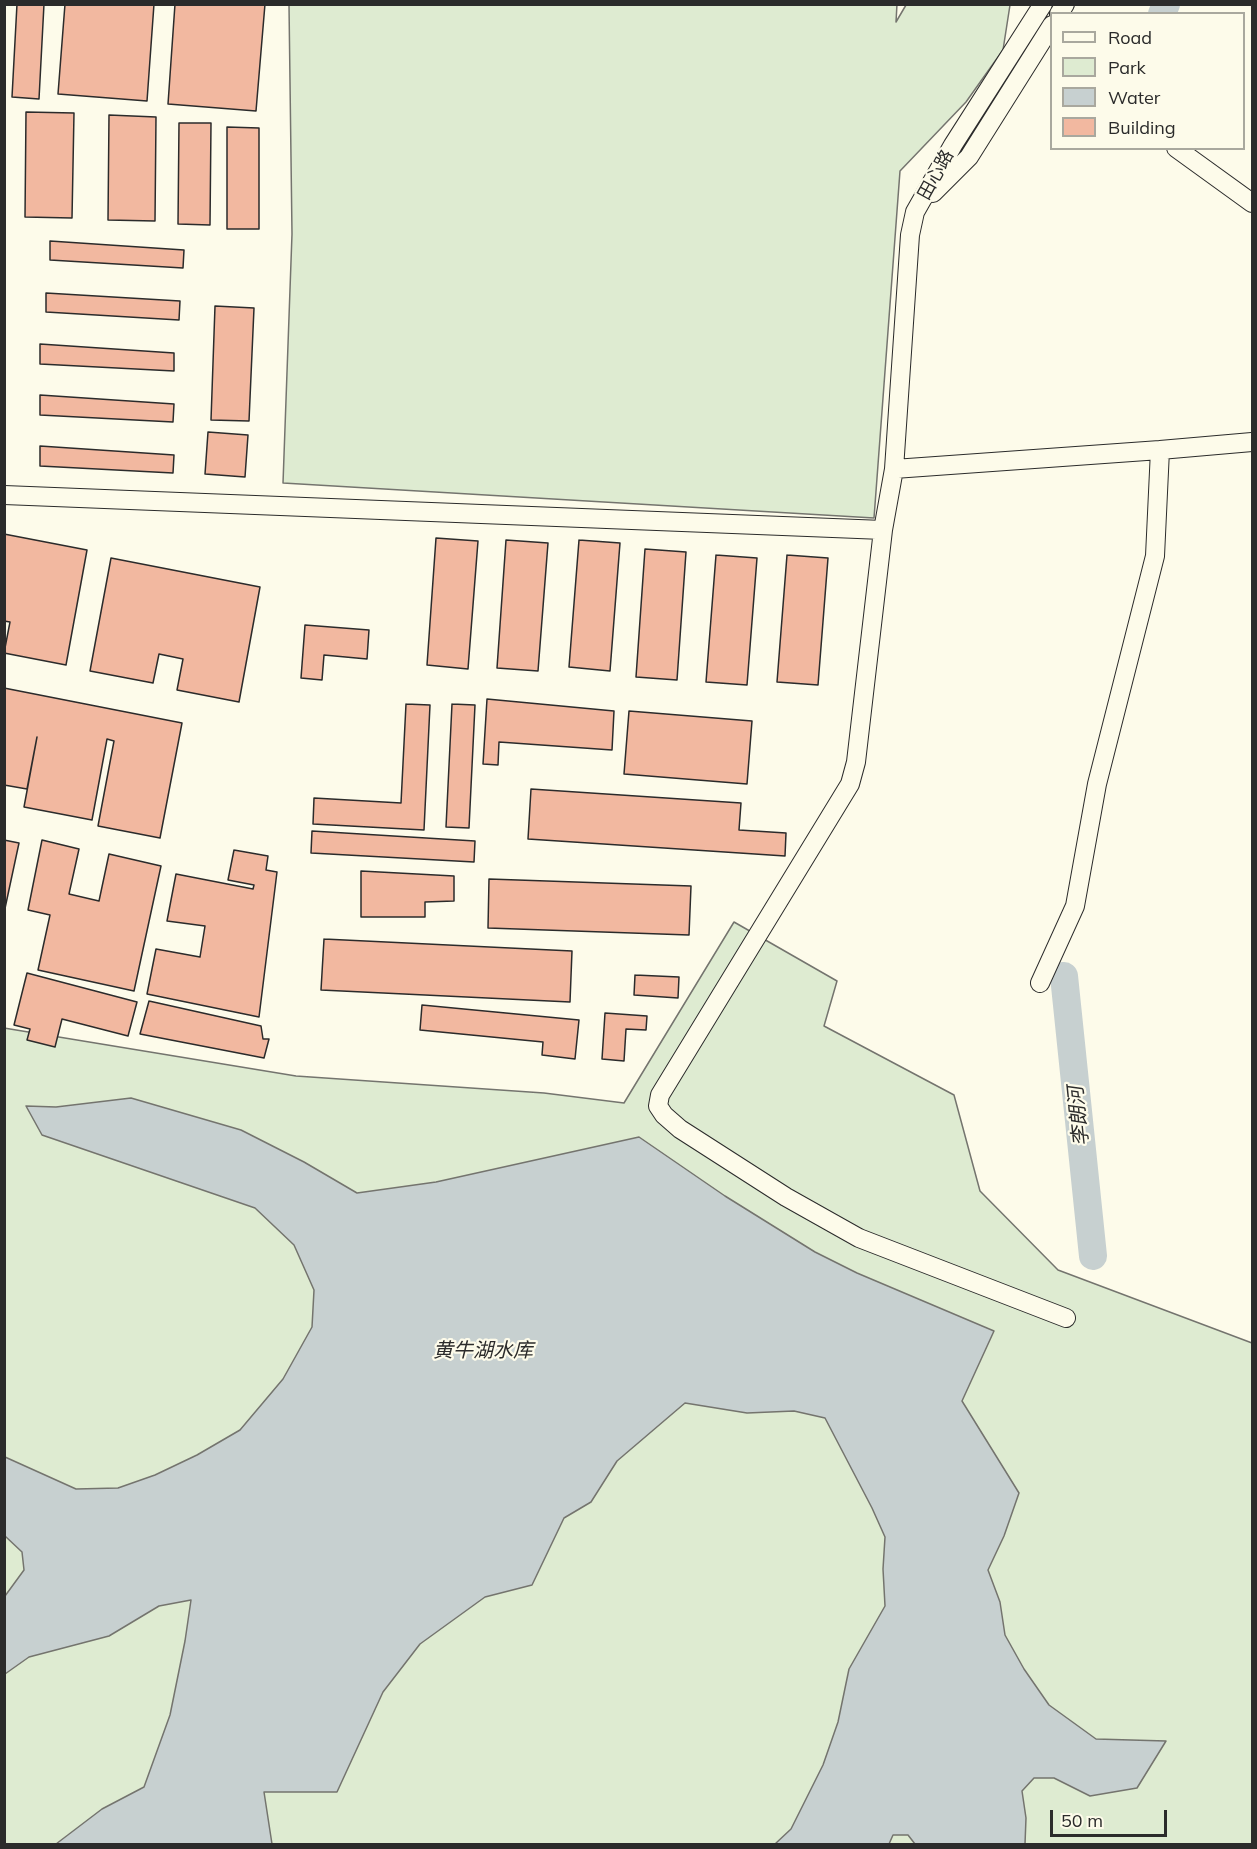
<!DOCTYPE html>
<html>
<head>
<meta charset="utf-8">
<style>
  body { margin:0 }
  #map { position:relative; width:1257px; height:1849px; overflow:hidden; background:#fdfbea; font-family:Mulish,sans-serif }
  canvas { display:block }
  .frame { position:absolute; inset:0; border:6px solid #2b2b2b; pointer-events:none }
  .legend { position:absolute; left:1050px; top:12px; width:195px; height:138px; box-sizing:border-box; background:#fdfbea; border:2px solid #a9a89e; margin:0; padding:8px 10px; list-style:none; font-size:18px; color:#2b2b2b }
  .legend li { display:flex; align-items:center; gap:12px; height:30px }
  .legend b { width:30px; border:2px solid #a9a89e }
  .scale { position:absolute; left:1050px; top:1810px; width:117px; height:27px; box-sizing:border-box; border:3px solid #2b2b2b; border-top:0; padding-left:8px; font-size:18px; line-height:21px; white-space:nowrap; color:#2b2b2b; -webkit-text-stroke:4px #fdfbea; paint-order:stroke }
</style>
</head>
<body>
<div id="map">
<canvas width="1257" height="1849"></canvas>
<div class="frame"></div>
<ul class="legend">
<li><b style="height:8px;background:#fdfbea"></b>Road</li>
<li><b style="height:16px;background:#deebd1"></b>Park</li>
<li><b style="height:16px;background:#c7d0d0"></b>Water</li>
<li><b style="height:16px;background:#f2b8a0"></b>Building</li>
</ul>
<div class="scale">50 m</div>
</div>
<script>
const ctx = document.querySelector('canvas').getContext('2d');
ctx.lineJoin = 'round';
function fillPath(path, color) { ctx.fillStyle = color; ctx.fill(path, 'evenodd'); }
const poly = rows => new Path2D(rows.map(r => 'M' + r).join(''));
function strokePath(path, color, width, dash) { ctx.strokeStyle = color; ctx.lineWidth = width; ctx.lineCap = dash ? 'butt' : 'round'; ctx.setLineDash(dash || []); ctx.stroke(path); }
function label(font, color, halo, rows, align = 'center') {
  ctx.font = font + ' Mulish,"Noto Sans SC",sans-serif'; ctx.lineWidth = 4.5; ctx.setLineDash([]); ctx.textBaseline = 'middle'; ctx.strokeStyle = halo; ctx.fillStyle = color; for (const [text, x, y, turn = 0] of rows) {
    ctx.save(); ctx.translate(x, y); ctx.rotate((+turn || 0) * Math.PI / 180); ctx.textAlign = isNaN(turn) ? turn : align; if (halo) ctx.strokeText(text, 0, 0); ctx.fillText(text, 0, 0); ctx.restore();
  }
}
const green = poly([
  [897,4,896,22,906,5,1010,5,1003,50,966,102,900,171,874,518,283,483,292,234,289,5,897,4],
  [734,922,837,981,824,1026,954,1095,980,1191,1058,1270,1252,1343,1252,1844,5,1844,4,1028,296,1076,544,1093,624,1103,734,922]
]);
fillPath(green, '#deebd1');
strokePath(green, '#74746e', 1.5);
const water = poly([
  [131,1098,241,1130,304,1162,357,1193,436,1182,639,1137,725,1196,815,1252,857,1273,994,1331,962,1401,1019,1493,1004,1536,988,1570,1000,1602,1005,1635,1024,1669,1049,1705,1096,1739,1166,1741,1137,1788,1090,1796,1054,1778,1034,1778,1022,1791,1026,1818,1025,1844,915,1844,908,1835,893,1835,889,1844,775,1844,791,1829,823,1765,838,1722,849,1669,885,1606,883,1569,885,1537,872,1508,825,1418,794,1411,747,1413,685,1403,617,1461,591,1502,564,1518,532,1585,485,1597,420,1644,383,1692,337,1792,264,1792,272,1844,56,1844,102,1809,144,1787,170,1715,185,1641,191,1600,159,1606,109,1636,29,1657,5,1674,5,1596,24,1570,22,1552,5,1536,5,1457,76,1489,118,1488,155,1475,197,1455,240,1430,283,1379,312,1327,314,1290,294,1245,255,1208,42,1135,26,1106,56,1107,131,1098]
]);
fillPath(water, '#c7d0d0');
strokePath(water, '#74746e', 1.5);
strokePath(poly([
  [1162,14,1166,4],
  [1064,976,1093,1256]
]), '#c7d0d0', 28);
const building = poly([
  [17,4,44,4,39,99,12,97,17,4],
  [65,4,154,4,147,101,58,94,65,4],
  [175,4,265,4,256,111,168,104,175,4],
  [26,112,74,113,72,218,25,217,26,112],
  [109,115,156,117,155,221,108,220,109,115],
  [179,123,211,123,210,225,178,224,179,123],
  [227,127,259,128,259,229,227,229,227,127],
  [50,241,184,250,183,268,50,260,50,241],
  [46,293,180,301,179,320,46,312,46,293],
  [215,306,254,308,249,421,211,420,215,306],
  [40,344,174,353,174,371,40,364,40,344],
  [40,395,174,404,173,422,40,415,40,395],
  [208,432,248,435,245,477,205,474,208,432],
  [40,446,174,455,173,473,40,466,40,446],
  [4,534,87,550,66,665,4,653,10,622,4,621,4,534],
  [436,538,478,541,468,669,427,665,436,538],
  [506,540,548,543,538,671,497,668,506,540],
  [579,540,620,543,610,671,569,667,579,540],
  [645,549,686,552,677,680,636,677,645,549],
  [716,555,757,558,747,685,706,682,716,555],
  [787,555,828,558,818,685,777,682,787,555],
  [111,558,260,587,239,702,177,690,183,659,159,654,153,683,90,671,111,558],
  [305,625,369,630,367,659,324,655,322,680,301,678,305,625],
  [4,688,182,723,160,838,98,826,114,741,107,739,92,820,24,807,37,737,27,789,4,785,4,688],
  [487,699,614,711,612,750,499,742,498,765,483,764,487,699],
  [406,704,430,705,424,830,313,824,314,798,401,803,406,704],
  [452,704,475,705,469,828,446,827,452,704],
  [629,711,752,721,747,784,624,774,629,711],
  [531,789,741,803,739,830,786,833,785,856,528,839,531,789],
  [312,831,475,841,474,862,311,853,312,831],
  [4,840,19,843,4,913,4,840],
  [42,840,79,849,69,894,99,901,109,854,161,866,134,991,38,970,50,915,28,910,42,840],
  [234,850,268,856,266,870,277,872,259,1017,147,994,156,949,200,957,205,926,167,921,176,874,253,889,254,885,228,880,234,850],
  [361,871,454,876,454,901,425,902,425,917,361,917,361,871],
  [489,879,691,886,689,935,488,928,489,879],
  [324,939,572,951,570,1002,321,990,324,939],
  [27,973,137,1002,128,1036,62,1019,55,1047,27,1040,30,1029,14,1025,27,973],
  [635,975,679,977,678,998,634,995,635,975],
  [149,1001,261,1026,263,1039,269,1039,264,1058,140,1034,149,1001],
  [422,1005,579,1020,575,1059,542,1055,543,1042,420,1030,422,1005],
  [605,1013,647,1016,646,1030,626,1029,624,1061,602,1059,605,1013]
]);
fillPath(building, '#f2b8a0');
strokePath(building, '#2b2b2b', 1.5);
const minor = poly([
  [1043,4,953,145,915,212,910,235,894,469,883,530,856,762,850,784,660,1095,658,1106,664,1115,680,1129,786,1197,859,1238,1066,1318],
  [1059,14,1065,4],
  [1176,148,1252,203],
  [933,193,969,157,1052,25],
  [894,469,1160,450],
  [4,495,883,530],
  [1040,983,1075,906,1097,784,1155,556,1160,450,1252,442]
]);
strokePath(minor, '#2b2b2b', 20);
strokePath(minor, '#fdfbea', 18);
label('18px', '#2b2b2b', '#fdfbea', [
  ["田心路",936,175,-61]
]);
label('italic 20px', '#2b2b2b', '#fdfbea', [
  ["李朗河",1079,1116,-96],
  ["黄牛湖水库",483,1351]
]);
</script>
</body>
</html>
